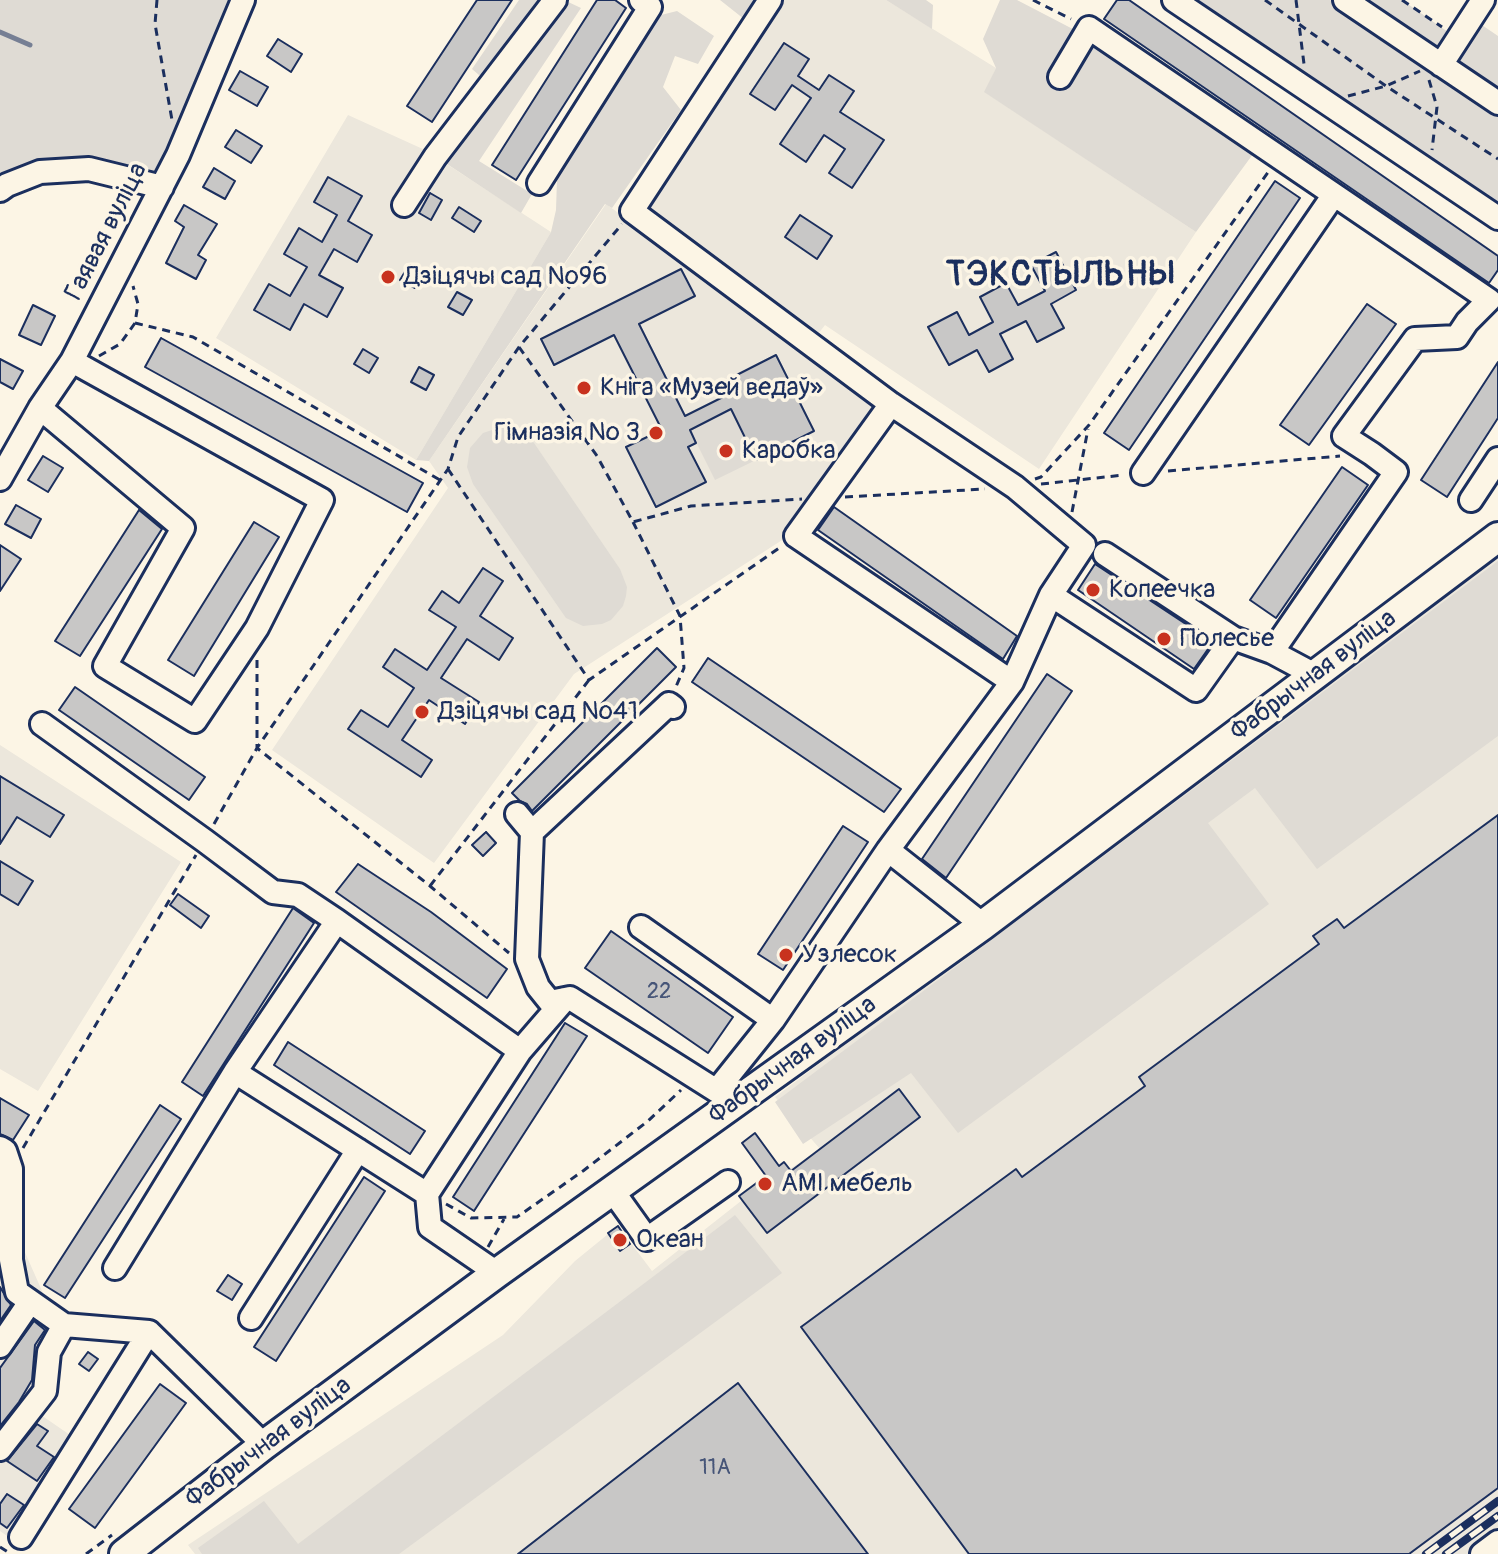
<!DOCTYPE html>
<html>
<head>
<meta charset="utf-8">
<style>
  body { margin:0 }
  canvas { display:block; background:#fcf5e5 }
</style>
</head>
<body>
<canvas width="1498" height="1554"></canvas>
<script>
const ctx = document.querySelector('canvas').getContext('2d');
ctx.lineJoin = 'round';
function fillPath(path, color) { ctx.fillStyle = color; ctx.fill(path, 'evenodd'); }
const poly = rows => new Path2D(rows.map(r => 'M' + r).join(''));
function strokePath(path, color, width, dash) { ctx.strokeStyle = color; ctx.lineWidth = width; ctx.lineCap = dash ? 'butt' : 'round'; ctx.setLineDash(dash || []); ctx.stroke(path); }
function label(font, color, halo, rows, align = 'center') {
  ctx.font = font + ' Pangolin,sans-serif'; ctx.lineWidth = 7; ctx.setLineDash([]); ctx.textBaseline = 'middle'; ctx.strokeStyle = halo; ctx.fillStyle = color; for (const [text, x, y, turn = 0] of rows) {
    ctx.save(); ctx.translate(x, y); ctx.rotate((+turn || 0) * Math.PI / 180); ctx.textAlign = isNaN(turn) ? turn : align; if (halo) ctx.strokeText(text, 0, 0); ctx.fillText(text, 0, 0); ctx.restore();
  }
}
fillPath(poly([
  [779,0,886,0,996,68,985,92,1196,232,1039,469,825,325,815,338,644,209],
  [348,115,425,150,551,232,416,460,216,338],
  [606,204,883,406,790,535,574,674,434,863,272,750,448,488,429,461],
  [1498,552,1498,1554,195,1554,188,1545,503,1335,575,1261,618,1226,652,1271,741,1201,820,1149,775,1097],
  [0,745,181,862,38,1091,0,1069],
  [0,1223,16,1232,65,1343,51,1395,38,1413,73,1437,10,1538,0,1531]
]), '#ece7dc');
fillPath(poly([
  [0,0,231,0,159,177,0,184],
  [519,0,545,0,486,81,472,69],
  [564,0,581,8,479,161,532,194,521,213,444,162],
  [720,0,755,0,744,19],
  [886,0,926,0,933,5,932,29],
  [1000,0,1017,0,1092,39,1253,154,1196,232,984,92,996,68,983,39],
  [1196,0,1330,0,1498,114,1498,207],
  [1360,0,1402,0,1448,32,1434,53],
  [677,11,714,36,698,64,675,56,663,87,681,110,612,208,605,204,429,461,416,460,551,232,556,210,557,179,657,16],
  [1476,21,1498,36,1498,88,1452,57],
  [731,409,756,460,715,480,690,430],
  [501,427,520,430,534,443,620,569,627,587,626,596,623,606,611,620,602,624,583,626,566,618,473,484,467,467,470,448,483,433],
  [1498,561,1498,736,1317,869,1255,788,1208,823,1269,904,958,1133,911,1073,803,1144,775,1102],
  [735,1215,782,1273,399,1554,202,1554,198,1548,264,1501,298,1544]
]), '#dfdbd4');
strokePath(poly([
  [0,32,30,45]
]), '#767f94', 5);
const building = poly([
  [477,0,512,0,432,122,407,106,477,0],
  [597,0,615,0,626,8,516,180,492,165,597,0],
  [1117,0,1129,0,1498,256,1498,270,1489,283,1104,19,1117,0],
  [278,39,302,54,291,72,267,56,278,39],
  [784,43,809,59,798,76,819,90,829,75,854,91,840,112,884,140,852,188,829,173,845,149,824,135,806,162,780,144,811,98,792,85,775,110,750,94,784,43],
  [240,71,268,87,257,106,229,90,240,71],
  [236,130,262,146,251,163,225,147,236,130],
  [214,168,235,181,225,199,203,187,214,168],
  [328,177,362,196,348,221,372,235,357,262,334,249,319,275,343,288,327,317,304,304,290,330,254,310,269,284,290,296,307,267,284,254,299,228,322,242,337,215,314,202,328,177],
  [1275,181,1300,198,1129,450,1104,433,1275,181],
  [430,193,442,200,431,220,419,213,430,193],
  [184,205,217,224,198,255,206,260,196,279,166,263,184,227,175,221,184,205],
  [459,207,481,221,474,232,452,218,459,207],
  [800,215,832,236,817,259,785,237,800,215],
  [1056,252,1076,290,1051,304,1064,328,1037,342,1026,321,1000,334,1013,359,989,372,977,350,949,365,928,327,957,312,969,335,993,322,980,297,1006,283,1018,305,1045,291,1031,265,1056,252],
  [409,265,424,273,415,288,400,280,409,265],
  [681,269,695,296,639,324,685,416,725,396,719,384,776,355,814,431,756,460,731,409,690,430,696,443,688,447,706,482,656,507,626,447,662,430,614,335,554,365,541,339,681,269],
  [457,292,472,300,463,315,448,307,457,292],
  [1367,304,1396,324,1309,445,1280,425,1367,304],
  [33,305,55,316,41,345,19,335,33,305],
  [161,338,423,483,407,512,145,367,161,338],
  [363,349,378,358,369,373,354,364,363,349],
  [0,359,23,371,13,389,0,382,0,359],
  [1498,362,1498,418,1447,497,1421,480,1498,362],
  [419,367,434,375,426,390,411,382,419,367],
  [43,456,63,468,48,492,28,480,43,456],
  [1342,467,1368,485,1276,618,1250,600,1342,467],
  [16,505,41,519,31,538,5,524,16,505],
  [834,507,1017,636,1003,659,818,530,834,507],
  [139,510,162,529,80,656,55,641,139,510],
  [254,522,279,537,194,676,168,660,254,522],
  [0,545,21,559,0,591,0,545],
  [1095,564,1213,642,1194,669,1078,590,1095,564],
  [483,568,503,581,480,616,513,638,499,660,467,639,441,678,479,702,465,724,429,700,402,740,432,760,421,777,348,729,361,710,388,727,414,688,383,667,395,649,427,670,456,627,429,610,442,591,459,603,483,568],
  [657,648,676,667,532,811,527,804,520,801,512,793,657,648],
  [708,658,901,789,884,812,692,682,708,658],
  [1047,674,1072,691,946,878,922,859,1047,674],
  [75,687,205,777,189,800,59,710,75,687],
  [0,776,64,815,50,837,17,817,0,844,0,776],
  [1498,815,1498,1488,1409,1554,969,1554,801,1327,1016,1169,1022,1177,1145,1086,1139,1077,1319,944,1313,936,1337,919,1344,928,1498,815],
  [843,826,868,842,783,970,758,954,843,826],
  [486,832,496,843,483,856,472,845,486,832],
  [0,861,33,881,18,905,0,894,0,861],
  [358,864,431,912,507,969,487,998,336,892,358,864],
  [178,894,209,916,201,928,170,905,178,894],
  [293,908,314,923,203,1096,182,1082,293,908],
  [611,931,733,1017,708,1053,585,968,611,931],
  [565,1023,587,1036,474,1211,453,1197,565,1023],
  [288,1042,425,1131,410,1154,274,1065,288,1042],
  [899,1089,920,1117,767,1233,739,1196,766,1176,742,1143,755,1133,779,1166,784,1162,791,1171,899,1089],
  [0,1098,29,1115,13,1140,0,1134,0,1098],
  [160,1105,181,1119,65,1298,44,1285,160,1105],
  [364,1177,385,1191,276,1361,254,1347,364,1177],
  [618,1226,630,1244,620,1251,608,1233,618,1226],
  [228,1275,242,1284,232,1300,217,1291,228,1275],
  [0,1287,11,1305,0,1321,0,1287],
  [34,1321,45,1330,35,1345,32,1380,19,1402,0,1426,0,1368,34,1321],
  [88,1352,98,1359,89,1371,79,1364,88,1352],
  [738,1383,868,1554,518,1554,738,1383],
  [160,1384,186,1403,95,1528,69,1509,160,1384],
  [37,1424,48,1431,37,1446,54,1457,37,1481,7,1461,37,1424],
  [7,1494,24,1505,7,1528,0,1523,0,1504,7,1494]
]);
fillPath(building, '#c8c7c6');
strokePath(building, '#1b2f5e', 2);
const minor = poly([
  [770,0,632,211,891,404,1015,487,1084,545,1051,595],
  [1174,0,1498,218],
  [1345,0,1498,103],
  [1441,65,1483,0],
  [1060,77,1089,28,1489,300,1467,322,1457,337,1415,339,1344,436,1372,454,1396,472,1272,652],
  [539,183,650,7,641,0],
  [0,190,7,185,40,172,89,169,162,187],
  [404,205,435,157,555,0],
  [891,404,796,536,1012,682],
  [40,408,183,528,105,666,195,721,257,628,322,500,72,361],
  [1143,473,1333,196],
  [0,479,40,408,72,361,178,155,243,0],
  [1471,500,1498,459],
  [1105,554,1233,638],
  [42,724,205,841,273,892,298,895,337,921],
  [517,814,532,832,527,959,538,987,550,1002,570,998,728,1098],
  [532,832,669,704,673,707],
  [888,850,983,925],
  [641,927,773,1020],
  [235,1072,427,1194,430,1227,497,1273],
  [717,1090,773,1020,888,850,1012,682,1051,595,1196,690,1233,638,1272,652,1315,675],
  [0,1148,5,1151,11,1169,11,1260,17,1292,64,1325,149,1332,264,1445],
  [612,1190,647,1239,728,1182],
  [427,1194,520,1051,565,999],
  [115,1268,235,1072,337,921,520,1051],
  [251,1318,358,1150],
  [0,1346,30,1302],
  [0,1449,45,1391,49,1352,64,1325],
  [21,1537,149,1332],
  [1482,1554,1498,1542]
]);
const major = poly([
  [124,1554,264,1445,497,1273,983,925,1498,537]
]);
strokePath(minor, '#1b2f5e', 28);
strokePath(major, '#1b2f5e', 34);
strokePath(poly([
  [157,0,155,24,172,120],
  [1033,0,1071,19],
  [1265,0,1386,86,1498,159],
  [1296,0,1304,64],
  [1402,0,1442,27],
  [1429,80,1437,107,1432,150],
  [1348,96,1386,86,1420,71],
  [135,323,193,337,440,480],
  [519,347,597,456,633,522,691,506,802,499],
  [99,356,120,344,135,323,138,304,133,286],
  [448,469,589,680,782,546],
  [1168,471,1340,456],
  [1035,479,1041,477,1089,425,1269,171],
  [1041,484,1124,475],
  [845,497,985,489],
  [1072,512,1088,429],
  [633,522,680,616,684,668,675,689],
  [257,660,257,748,430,886,509,953],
  [214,824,257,748,448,469,458,437,519,347,622,224],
  [430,886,589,680],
  [23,1148,196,855],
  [446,1204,471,1218,517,1217,583,1171,648,1121,681,1090],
  [488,1247,504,1219],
  [0,1547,11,1554],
  [86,1554,112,1535]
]), '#1b2f5e', 3, [8, 6]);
strokePath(minor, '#fcf5e5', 22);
strokePath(major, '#fcf5e5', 28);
const rail = poly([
  [1426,1554,1498,1501],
  [1446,1554,1498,1516]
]);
strokePath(rail, '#1b2f5e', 8);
strokePath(rail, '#fcf5e5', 5, [15]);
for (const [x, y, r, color] of [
  [388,277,8,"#c8321e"],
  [584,388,8,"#c8321e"],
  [656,433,8,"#c8321e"],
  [726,451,8,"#c8321e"],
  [1093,590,8,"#c8321e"],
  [1164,639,8,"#c8321e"],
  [422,712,8,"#c8321e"],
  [786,955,8,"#c8321e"],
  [765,1184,8,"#c8321e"],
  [620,1240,8,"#c8321e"]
]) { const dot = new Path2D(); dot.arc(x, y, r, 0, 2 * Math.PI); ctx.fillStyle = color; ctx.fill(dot); strokePath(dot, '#fcf5e5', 3); }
label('22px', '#465578', null, [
  ["22",659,992],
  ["11А",715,1468]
]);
label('26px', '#1b2f5e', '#fcf5e5', [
  ["Гаявая вуліца",107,232,-63],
  ["Фабрычная вуліца",1314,676,-37],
  ["Фабрычная вуліца",793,1061,-36],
  ["Фабрычная вуліца",269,1443,-37]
]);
label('26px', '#1b2f5e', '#fcf5e5', [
  ["Дзіцячы сад №96",404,277],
  ["Кніга «Музей ведаў»",600,388],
  ["Гімназія № 3",640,433,"right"],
  ["Каробка",742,451],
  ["Копеечка",1109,590],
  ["Полесье",1180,639],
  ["Дзіцячы сад №41",438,712],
  ["Узлесок",802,955],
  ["AMI мебель",781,1184],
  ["Океан",636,1240]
], 'left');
ctx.letterSpacing = '2px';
label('bold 34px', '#1b2f5e', '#fcf5e5', [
  ["ТЭКСТЫЛЬНЫ",1061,276]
]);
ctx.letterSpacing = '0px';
</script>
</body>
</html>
